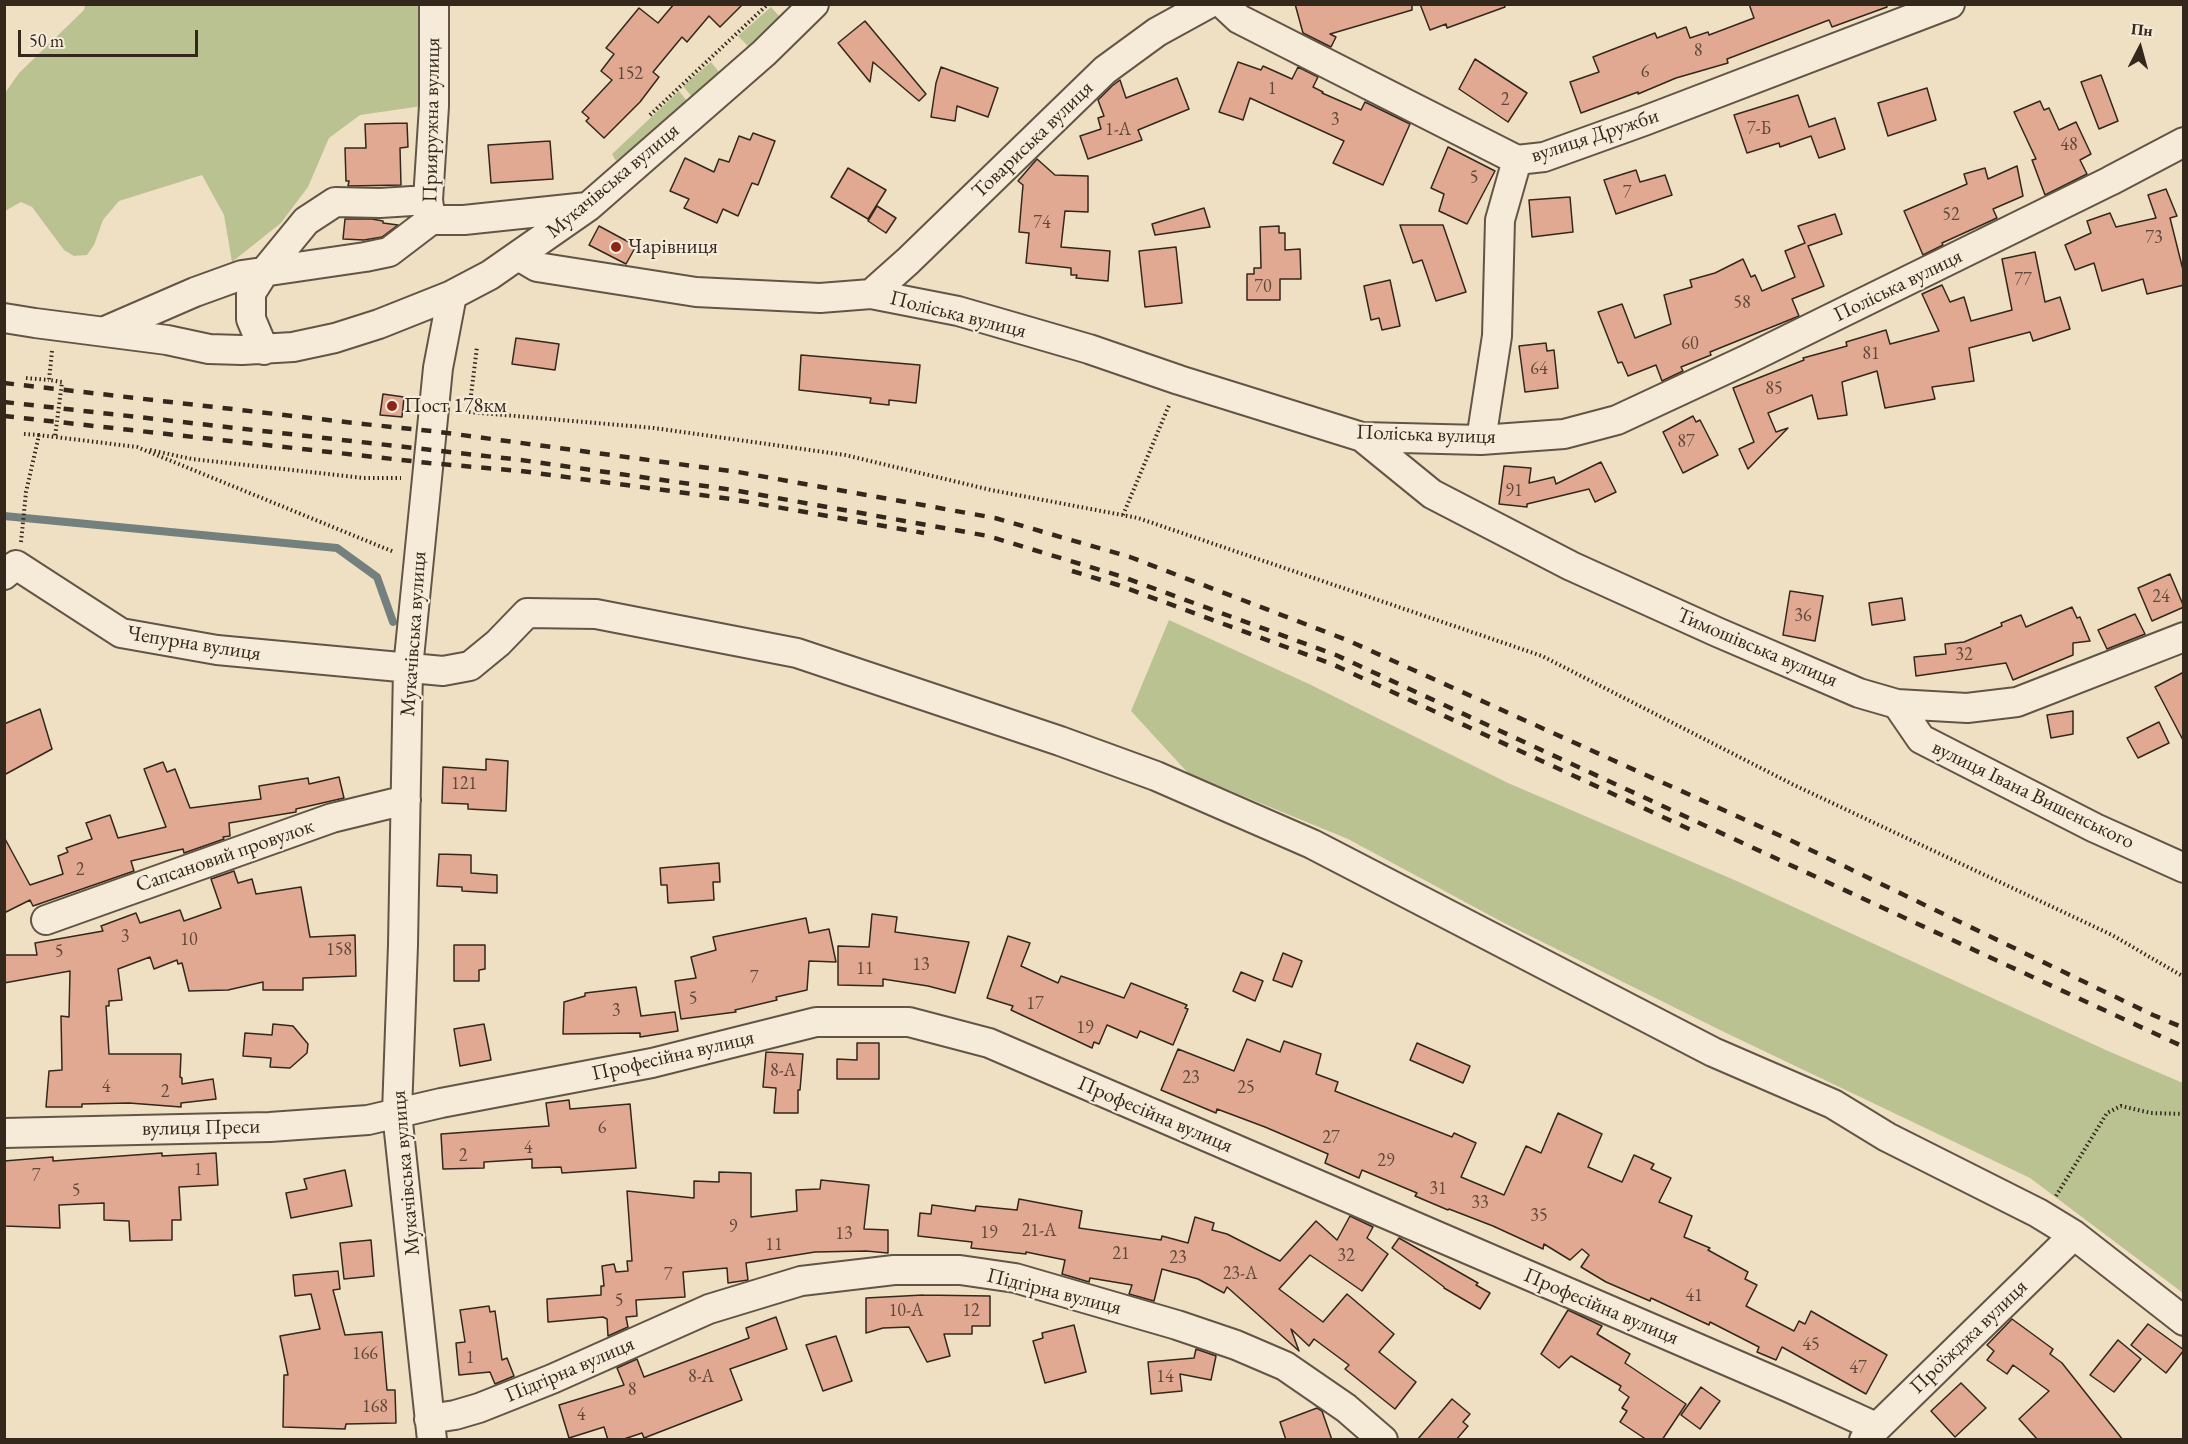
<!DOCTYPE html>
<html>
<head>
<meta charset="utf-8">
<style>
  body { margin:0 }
  #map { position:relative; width:2188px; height:1444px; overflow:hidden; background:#efe0c3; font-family:"EB Garamond",serif }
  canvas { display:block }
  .frame { position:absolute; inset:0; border:6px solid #34271c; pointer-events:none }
  .north { position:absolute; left:2110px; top:18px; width:60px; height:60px; -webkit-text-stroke:4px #f5ebd8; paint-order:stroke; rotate:6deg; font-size:16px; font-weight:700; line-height:24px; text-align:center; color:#34271c }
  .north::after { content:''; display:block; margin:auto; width:21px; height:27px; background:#34271c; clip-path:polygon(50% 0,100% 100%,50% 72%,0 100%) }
  .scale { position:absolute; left:18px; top:30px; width:180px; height:27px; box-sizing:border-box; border:3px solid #34271c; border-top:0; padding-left:8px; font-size:18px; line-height:21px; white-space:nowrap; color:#34271c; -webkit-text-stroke:4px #f5ebd8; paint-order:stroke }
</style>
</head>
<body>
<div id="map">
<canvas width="2188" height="1444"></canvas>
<div class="frame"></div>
<div class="north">Пн</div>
<div class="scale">50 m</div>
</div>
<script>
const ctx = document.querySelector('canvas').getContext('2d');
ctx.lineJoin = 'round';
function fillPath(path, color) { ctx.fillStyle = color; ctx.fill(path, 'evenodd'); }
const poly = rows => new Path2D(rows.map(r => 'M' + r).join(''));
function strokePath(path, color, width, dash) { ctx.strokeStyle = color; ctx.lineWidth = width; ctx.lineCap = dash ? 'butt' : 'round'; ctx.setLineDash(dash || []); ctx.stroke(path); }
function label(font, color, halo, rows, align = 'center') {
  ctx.font = font + ' "EB Garamond",serif'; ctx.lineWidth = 4.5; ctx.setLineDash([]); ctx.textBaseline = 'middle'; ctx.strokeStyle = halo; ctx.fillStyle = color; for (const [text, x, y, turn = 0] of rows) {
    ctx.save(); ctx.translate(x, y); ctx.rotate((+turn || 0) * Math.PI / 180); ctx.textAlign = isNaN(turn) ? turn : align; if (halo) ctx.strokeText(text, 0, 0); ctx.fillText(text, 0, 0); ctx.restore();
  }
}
fillPath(poly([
  [85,5,427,5,429,105,360,115,329,138,308,187,281,223,232,262,224,215,202,175,119,201,103,220,94,245,87,255,74,256,64,250,32,207,21,202,5,211,5,93,19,73,84,10],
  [771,7,780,17,748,46,738,36],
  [711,62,719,72,692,97,683,86],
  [679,91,687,101,616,161,612,154],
  [1169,620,1309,684,1508,783,1739,882,2108,1051,2183,1083,2183,1293,2030,1178,1722,1031,1504,923,1348,839,1189,774,1131,711]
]), '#bbc292');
strokePath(poly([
  [4,516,337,548,377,577,393,622]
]), '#74807d', 8);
const building = poly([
  [674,4,743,4,720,27,709,16,687,42,682,37,653,72,659,77,640,102,604,138,586,121,589,118,582,112,612,80,601,71,614,54,606,48,639,8,658,23,674,4],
  [1295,4,1412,4,1412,10,1330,34,1336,37,1331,47,1303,33,1295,4],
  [1420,4,1504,4,1505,7,1447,28,1446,24,1430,30,1420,4],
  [1749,4,1886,4,1887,7,1832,27,1829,20,1727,59,1728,63,1676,78,1638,94,1638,92,1581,113,1570,82,1599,72,1593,57,1655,33,1657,38,1686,27,1690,38,1708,32,1709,35,1754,18,1749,4],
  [865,21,926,94,919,101,873,62,870,82,838,43,865,21],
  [1475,59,1527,93,1508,122,1459,89,1475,59],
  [1238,62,1261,70,1263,66,1292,79,1298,67,1318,77,1313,87,1323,92,1322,93,1361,110,1365,102,1410,124,1383,185,1333,163,1344,141,1250,98,1243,120,1219,112,1238,62],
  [941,67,998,88,988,117,957,106,955,121,931,117,936,83,941,67],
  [2101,75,2118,121,2099,129,2081,82,2101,75],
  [1177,78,1189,109,1138,130,1142,140,1088,159,1080,136,1101,129,1098,118,1104,116,1098,100,1112,86,1120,80,1126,98,1177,78],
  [1927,88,1936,120,1888,136,1878,103,1927,88],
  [1798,95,1809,127,1835,118,1845,149,1819,158,1811,136,1780,147,1779,143,1747,153,1734,115,1798,95],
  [2040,101,2044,110,2049,108,2059,130,2076,122,2091,154,2080,160,2087,174,2045,195,2032,160,2036,159,2014,112,2040,101],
  [407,123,408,147,400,148,401,185,348,186,349,181,346,181,345,148,366,148,365,124,407,123],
  [753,133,775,141,758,185,752,183,738,216,723,209,717,223,684,208,689,199,670,191,685,158,714,172,719,159,729,162,739,136,750,140,753,133],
  [550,141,553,179,491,183,488,145,550,141],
  [1448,147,1495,171,1467,224,1439,211,1444,194,1431,188,1448,147],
  [1037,159,1055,175,1088,176,1088,212,1065,211,1061,247,1110,251,1108,281,1076,278,1077,275,1071,275,1071,268,1026,263,1029,233,1019,232,1023,185,1018,181,1037,159],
  [2017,166,2023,196,1993,209,1997,218,1942,243,1943,245,1923,255,1904,211,1967,184,1964,174,1985,168,1988,179,2017,166],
  [848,168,886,190,868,219,831,197,848,168],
  [1636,170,1640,182,1665,175,1672,195,1616,214,1604,180,1636,170],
  [2166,189,2177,216,2170,218,2184,274,2184,285,2147,294,2143,279,2102,291,2094,263,2075,270,2065,245,2091,233,2087,221,2110,213,2116,227,2156,218,2148,195,2166,189],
  [1570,197,1573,232,1532,237,1529,200,1570,197],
  [877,206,896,218,886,233,868,221,877,206],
  [1204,208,1210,227,1155,235,1152,224,1204,208],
  [1835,214,1842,234,1808,246,1824,286,1792,299,1799,316,1710,352,1711,355,1681,367,1683,371,1662,381,1656,365,1628,376,1622,362,1618,363,1598,312,1622,304,1635,338,1671,324,1664,295,1692,287,1690,280,1715,273,1743,259,1751,277,1755,275,1762,291,1795,277,1785,251,1805,243,1798,226,1835,214],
  [345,219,372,219,383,221,383,223,398,225,382,237,364,240,343,239,345,219],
  [1400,225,1443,225,1466,292,1436,301,1422,260,1413,263,1400,225],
  [599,226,636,246,626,264,589,245,599,226],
  [1279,226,1279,233,1285,233,1285,250,1300,249,1301,279,1280,279,1280,300,1247,300,1247,274,1254,274,1254,268,1261,268,1260,227,1279,226],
  [1176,247,1182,303,1145,307,1139,251,1176,247],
  [2035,252,2045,302,2060,297,2070,329,2033,341,2030,332,1969,348,1974,381,1932,387,1935,399,1885,408,1877,371,1842,382,1847,415,1818,419,1812,395,1768,413,1776,432,1788,428,1748,469,1739,449,1754,442,1733,388,1804,360,1803,358,1847,346,1846,342,1886,330,1890,344,1939,331,1922,294,1942,285,1950,302,1964,297,1971,321,2012,310,2002,259,2035,252],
  [1390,280,1400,326,1382,330,1379,318,1371,320,1364,286,1390,280],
  [516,338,559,344,555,370,512,364,516,338],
  [1546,343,1547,351,1554,350,1558,388,1525,392,1519,346,1546,343],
  [801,355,920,365,916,403,889,400,889,405,870,403,871,398,799,390,801,355],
  [383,394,404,397,402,417,380,415,383,394],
  [1693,416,1696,422,1700,420,1718,455,1683,473,1663,432,1693,416],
  [1601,462,1616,492,1595,502,1589,489,1527,504,1527,507,1499,504,1504,466,1531,468,1529,483,1554,477,1556,484,1601,462],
  [2170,574,2184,607,2152,621,2138,588,2170,574],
  [1790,591,1823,596,1815,641,1783,635,1790,591],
  [1902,598,1905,620,1872,625,1869,603,1902,598],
  [2072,607,2077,618,2080,617,2090,641,2073,643,2073,655,2013,680,2006,663,1916,676,1914,657,1946,654,1945,644,1964,642,2002,626,2001,623,2021,615,2026,627,2072,607],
  [2135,614,2145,634,2107,649,2098,630,2135,614],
  [2184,672,2184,742,2155,687,2184,672],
  [40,709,52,749,4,775,4,724,40,709],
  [2073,711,2073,734,2051,738,2047,715,2073,711],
  [2159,722,2169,743,2138,758,2127,738,2159,722],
  [486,759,508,761,506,811,468,809,468,804,442,803,443,767,486,770,486,759],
  [163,762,167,772,175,769,190,808,261,799,259,786,308,778,309,784,339,777,344,798,296,809,296,812,229,823,230,836,223,837,224,839,184,853,183,849,131,861,134,871,33,906,30,900,4,913,4,837,30,885,63,874,58,856,68,852,66,848,92,839,86,823,110,815,118,838,166,827,144,769,163,762],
  [439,854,471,855,471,873,497,875,497,893,462,891,462,887,437,886,439,854],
  [719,863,720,882,713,882,714,900,668,903,667,885,661,885,660,868,719,863],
  [234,871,238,883,252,879,256,894,301,887,310,937,355,935,356,976,303,978,303,990,263,990,263,982,228,990,189,991,182,963,178,964,177,960,154,969,150,957,118,969,122,1000,109,1001,109,1006,106,1006,109,1054,181,1054,180,1077,182,1078,182,1084,213,1079,216,1099,181,1103,181,1107,129,1103,82,1104,82,1107,46,1107,49,1071,62,1070,61,1016,69,1017,70,971,4,983,4,955,37,955,35,943,103,931,101,926,136,913,140,923,180,910,184,921,221,908,211,879,234,871],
  [872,914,897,917,895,932,969,942,955,993,928,986,883,979,883,986,838,985,838,946,869,947,872,914],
  [806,918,809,933,829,929,836,962,809,961,807,990,776,997,777,1000,735,1010,736,1012,681,1019,675,981,696,978,691,957,716,950,713,937,806,918],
  [1008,936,1030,943,1021,966,1058,983,1061,976,1124,998,1131,983,1187,1005,1185,1008,1188,1009,1173,1045,1140,1031,1137,1038,1107,1025,1099,1044,1094,1042,1092,1048,1011,1010,1013,1006,987,998,1008,936],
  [454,945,485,945,485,969,479,970,479,981,454,981,454,945],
  [1283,953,1302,961,1292,987,1273,980,1283,953],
  [1241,972,1263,981,1255,1001,1233,991,1241,972],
  [636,987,641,1016,675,1012,678,1031,640,1037,640,1033,563,1034,564,1002,585,996,585,993,636,987],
  [273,1024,293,1026,308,1044,307,1053,290,1068,270,1067,271,1058,243,1056,245,1033,272,1035,273,1024],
  [484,1024,491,1060,460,1066,454,1029,484,1024],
  [1247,1039,1280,1052,1284,1041,1321,1054,1316,1074,1338,1082,1335,1091,1452,1137,1454,1133,1476,1143,1461,1177,1504,1195,1526,1146,1541,1153,1558,1113,1602,1134,1588,1167,1622,1182,1634,1155,1654,1164,1651,1169,1671,1178,1659,1202,1692,1216,1684,1237,1710,1248,1708,1250,1748,1272,1745,1279,1757,1285,1746,1306,1794,1331,1799,1321,1805,1324,1811,1311,1887,1355,1866,1394,1782,1347,1776,1360,1757,1352,1759,1347,1710,1322,1709,1325,1651,1298,1650,1301,1606,1282,1581,1267,1589,1255,1582,1249,1570,1260,1544,1244,1543,1249,1493,1226,1449,1209,1448,1210,1415,1196,1417,1193,1362,1170,1359,1178,1325,1163,1328,1154,1265,1127,1217,1109,1216,1113,1161,1090,1178,1049,1234,1071,1247,1039],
  [857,1043,879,1043,879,1079,837,1079,837,1059,857,1060,857,1043],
  [1417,1043,1470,1066,1463,1083,1410,1060,1417,1043],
  [766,1052,803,1054,800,1090,798,1090,798,1113,774,1113,776,1088,763,1087,766,1052],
  [569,1100,570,1109,630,1104,636,1168,562,1173,561,1167,532,1168,532,1159,484,1162,484,1168,443,1169,441,1134,549,1126,546,1103,569,1100],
  [162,1153,162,1156,216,1153,218,1185,179,1187,181,1220,172,1220,172,1240,130,1241,129,1221,104,1220,104,1203,59,1205,60,1228,4,1226,4,1161,53,1157,53,1161,162,1153],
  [345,1170,352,1206,291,1218,286,1193,307,1189,304,1179,345,1170],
  [719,1172,751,1173,751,1217,797,1211,796,1190,820,1189,821,1180,869,1185,864,1229,888,1230,888,1253,866,1251,815,1252,746,1263,748,1280,728,1283,727,1268,683,1272,685,1297,636,1300,637,1316,626,1317,628,1327,608,1336,607,1319,603,1317,548,1322,547,1299,601,1295,601,1286,604,1286,602,1266,614,1264,616,1272,628,1271,627,1261,632,1261,627,1191,694,1198,694,1181,719,1182,719,1172],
  [1019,1199,1082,1211,1079,1228,1161,1240,1162,1236,1188,1243,1195,1217,1214,1223,1212,1230,1227,1234,1280,1261,1316,1221,1337,1240,1350,1216,1373,1227,1367,1238,1388,1254,1362,1291,1310,1255,1279,1289,1323,1322,1347,1294,1394,1334,1379,1352,1416,1382,1395,1409,1345,1369,1349,1365,1314,1339,1309,1346,1291,1329,1299,1351,1227,1287,1224,1293,1198,1279,1162,1269,1154,1301,1129,1294,1132,1285,1090,1278,1089,1282,1062,1274,1065,1260,1026,1252,1026,1254,971,1248,972,1242,918,1236,920,1213,931,1214,932,1205,975,1211,976,1206,1017,1210,1019,1199],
  [1399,1238,1478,1283,1476,1285,1490,1293,1480,1309,1444,1288,1444,1287,1392,1248,1399,1238],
  [371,1240,374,1276,344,1279,340,1243,371,1240],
  [338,1271,340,1289,333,1290,345,1335,382,1332,387,1390,395,1390,396,1423,346,1424,345,1429,283,1427,284,1375,288,1375,280,1336,320,1329,311,1294,295,1296,293,1275,338,1271],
  [923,1295,990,1296,990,1326,972,1326,972,1334,944,1334,950,1356,927,1362,909,1327,883,1328,866,1333,866,1298,923,1295],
  [489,1306,490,1312,495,1311,502,1360,507,1358,514,1376,495,1384,490,1372,459,1375,456,1343,465,1342,460,1310,489,1306],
  [1568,1310,1602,1326,1597,1334,1630,1354,1625,1363,1686,1404,1662,1440,1647,1440,1620,1422,1627,1411,1622,1408,1629,1397,1619,1390,1621,1386,1571,1356,1559,1368,1541,1354,1568,1310],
  [776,1317,787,1349,730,1369,742,1400,644,1438,642,1433,621,1440,608,1440,604,1427,569,1438,559,1405,624,1385,617,1368,637,1359,644,1377,749,1338,746,1328,776,1317],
  [2012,1319,2053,1349,2050,1354,2062,1363,2123,1440,2038,1440,2019,1419,2049,1391,2013,1365,2007,1374,1987,1360,1994,1351,1987,1345,2012,1319],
  [2148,1324,2184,1350,2166,1373,2131,1345,2148,1324],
  [1074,1325,1086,1372,1045,1383,1033,1341,1043,1338,1042,1333,1074,1325],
  [836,1336,852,1381,823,1391,806,1345,836,1336],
  [2118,1340,2141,1359,2114,1392,2090,1375,2118,1340],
  [1196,1349,1216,1356,1211,1380,1180,1374,1182,1391,1151,1394,1148,1362,1194,1358,1196,1349],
  [1961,1383,1986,1408,1955,1437,1931,1411,1961,1383],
  [1701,1387,1720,1401,1700,1429,1681,1415,1701,1387],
  [1452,1399,1470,1414,1463,1422,1468,1426,1456,1440,1417,1440,1452,1399],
  [1317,1408,1322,1411,1332,1440,1286,1440,1280,1422,1317,1408]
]);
fillPath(building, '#e1a992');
strokePath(building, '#34271c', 1.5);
const minor = poly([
  [434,4,434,106,428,200,431,220,464,220,587,207],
  [1223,4,1239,19,1517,160,1544,157,1644,121,1950,4],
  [520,257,537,267,696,292,820,298,871,294,958,311,1089,349,1179,380,1362,437,1481,440,1564,434,1617,420,1748,359,2110,181,2184,142],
  [871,294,908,261,1105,70,1157,32,1208,4],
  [4,318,35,323,167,340,209,349,242,350,293,347,335,338,379,324,452,295,490,275,589,206,764,53,814,4],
  [105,331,195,292,242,275,365,257,389,252,431,220],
  [264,350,251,319,251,293,265,271,306,221,335,202,380,203,428,200],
  [1362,437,1432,494,1571,566,1717,632,1859,693,1897,704,1967,708,2017,702,2184,637],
  [1481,440,1497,336,1500,220,1517,160],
  [4,575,16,565,121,633,217,650,443,671,470,666,498,643,527,613,596,614,797,653,1060,741,1156,776,1312,844,1713,1052,1833,1104,1887,1137,2038,1213,2074,1235,2184,1321],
  [1897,704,1921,739,2095,828,2184,868],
  [46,920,332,818,406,800],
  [4,1133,270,1127,368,1120,441,1103,652,1063,816,1022,909,1022,989,1043,1790,1388,1876,1427],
  [429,1419,455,1415,479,1408,552,1379,709,1309,801,1281,894,1270,960,1270,1015,1278,1177,1325,1236,1345,1285,1366,1346,1408,1383,1440],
  [432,1440,397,1113,403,945,408,668,438,368,452,295],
  [1864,1440,2074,1235]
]);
strokePath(minor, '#635546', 32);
strokePath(poly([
  [650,115,768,4],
  [52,351,49,380,62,382,55,437],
  [26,378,49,380],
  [471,395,477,347],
  [469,412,654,428,845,455,991,490,1138,518,1542,656,1794,785,2112,935,2184,977],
  [24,434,39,435],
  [150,450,192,459,364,478,401,478],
  [1123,515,1170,403],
  [21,542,26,492,39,435,137,447,394,552],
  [2056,1196,2107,1113,2121,1106,2151,1113,2184,1114]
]), '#34271c', 4, [1.5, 3]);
strokePath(minor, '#f5ebd8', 28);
strokePath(poly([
  [4,383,363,424,432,431,738,472,995,518,1130,557,1347,640,1792,841,2153,1015,2184,1028],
  [4,402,521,460,733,490,988,536,1120,576,1336,655,2184,1047],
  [4,416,429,463,521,471,731,499,924,533],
  [1072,571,1118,585,1332,664,1691,830]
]), '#34271c', 4.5, [10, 10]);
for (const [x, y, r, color] of [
  [616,247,6,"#8f2418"],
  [392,406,6,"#8f2418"]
]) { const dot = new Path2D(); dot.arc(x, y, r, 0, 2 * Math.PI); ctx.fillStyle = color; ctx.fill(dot); strokePath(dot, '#f5ebd8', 2); }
label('18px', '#5f483a', null, [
  ["8",1698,51],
  ["6",1645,72],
  ["152",630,74],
  ["1",1272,89],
  ["2",1505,100],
  ["3",1335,120],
  ["7-Б",1759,129],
  ["1-А",1118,130],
  ["48",2069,145],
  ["5",1474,178],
  ["7",1627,193],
  ["52",1951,215],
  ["74",1042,223],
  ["73",2154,238],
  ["77",2023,280],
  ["70",1263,287],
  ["58",1742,303],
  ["60",1690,344],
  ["81",1871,354],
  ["64",1539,369],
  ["85",1774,389],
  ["87",1686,442],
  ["91",1514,491],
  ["24",2161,597],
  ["36",1803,616],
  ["32",1964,655],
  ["121",464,784],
  ["2",80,870],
  ["3",125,937],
  ["10",189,940],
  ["158",339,950],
  ["5",59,952],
  ["13",921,965],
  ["11",865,969],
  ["7",754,978],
  ["5",693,999],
  ["17",1035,1004],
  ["3",616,1011],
  ["19",1085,1028],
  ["8-А",783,1071],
  ["23",1191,1078],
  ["4",106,1087],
  ["25",1246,1088],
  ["2",165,1092],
  ["6",602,1128],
  ["27",1331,1138],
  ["4",528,1148],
  ["2",463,1156],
  ["29",1386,1161],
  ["1",198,1170],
  ["7",36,1176],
  ["31",1438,1189],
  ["5",76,1191],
  ["33",1480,1203],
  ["35",1539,1216],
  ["9",733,1227],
  ["21-А",1039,1231],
  ["19",989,1233],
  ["13",844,1234],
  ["11",774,1245],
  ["21",1121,1254],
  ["32",1346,1256],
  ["23",1178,1258],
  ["23-А",1240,1274],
  ["7",668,1275],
  ["41",1694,1296],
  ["5",619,1301],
  ["10-А",906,1311],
  ["12",971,1311],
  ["45",1811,1345],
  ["166",365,1354],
  ["1",470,1358],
  ["47",1858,1368],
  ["8-А",701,1377],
  ["14",1165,1377],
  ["8",632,1390],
  ["168",375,1407],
  ["4",581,1415]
]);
label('21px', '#34271c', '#f5ebd8', [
  ["Прияружна вулиця",432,120,-89],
  ["вулиця Дружби",1595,136,-18],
  ["Товариська вулиця",1033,140,-44],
  ["Мукачівська вулиця",613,181,-40],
  ["Поліська вулиця",1898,286,-26],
  ["Поліська вулиця",958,315,14],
  ["Поліська вулиця",1426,435,2],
  ["Мукачівська вулиця",414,634,-86],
  ["Чепурна вулиця",194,644,9],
  ["Тимошівська вулиця",1757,648,23],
  ["вулиця Івана Вишенського",2033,795,26],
  ["Сапсановий провулок",225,856,-19],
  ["Професійна вулиця",673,1056,-13],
  ["Професійна вулиця",1155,1115,23],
  ["вулиця Преси",201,1128,-1],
  ["Мукачівська вулиця",406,1173,-95],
  ["Підгірна вулиця",1054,1292,14],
  ["Професійна вулиця",1601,1307,23],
  ["Проїжджа вулиця",1969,1337,-44],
  ["Підгірна вулиця",570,1370,-23]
]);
label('21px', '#34271c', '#f5ebd8', [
  ["Чарівниця",628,247],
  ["Пост 178км",404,406]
], 'left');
</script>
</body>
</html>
